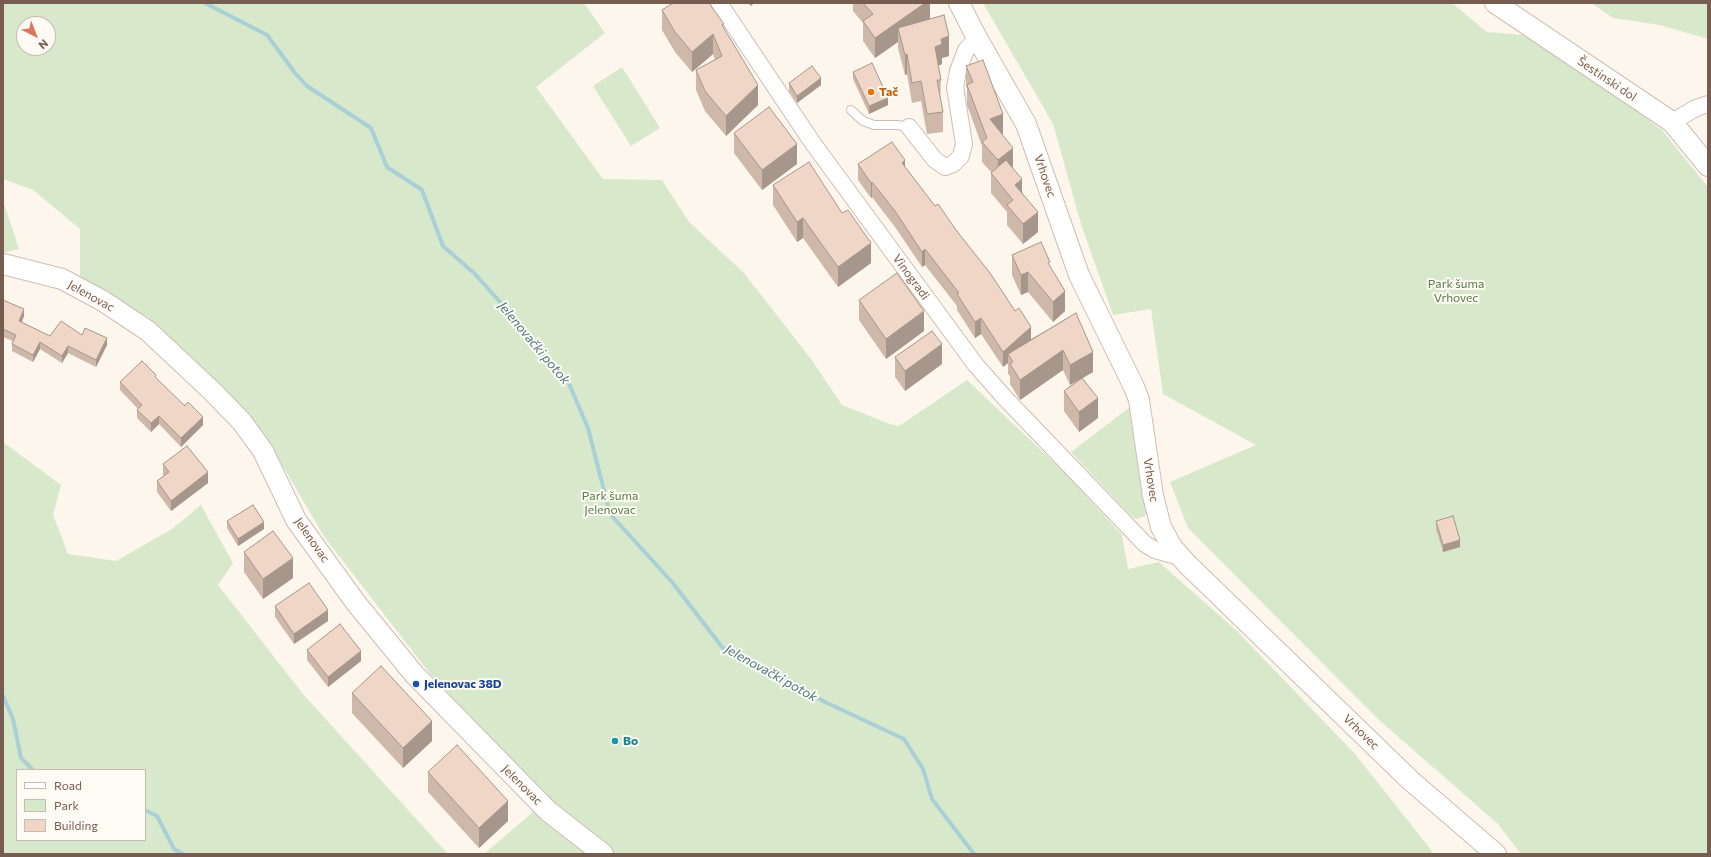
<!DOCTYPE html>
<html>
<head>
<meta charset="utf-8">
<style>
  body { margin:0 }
  #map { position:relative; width:1711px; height:857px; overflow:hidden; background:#fcf6ed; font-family:Commissioner,sans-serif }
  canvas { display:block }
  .frame { position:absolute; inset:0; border:4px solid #775d50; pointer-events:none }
  .legend { position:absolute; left:16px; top:769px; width:130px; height:72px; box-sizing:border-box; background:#fefaf4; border:1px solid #c8bbb2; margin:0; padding:5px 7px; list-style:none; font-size:12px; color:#775d50 }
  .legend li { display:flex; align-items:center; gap:8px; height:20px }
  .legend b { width:20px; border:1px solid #c8bbb2 }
  .north { position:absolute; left:16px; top:16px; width:40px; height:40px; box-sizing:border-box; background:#fefaf4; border:1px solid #c8bbb2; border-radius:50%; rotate:138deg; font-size:11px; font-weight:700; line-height:16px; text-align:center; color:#775d50 }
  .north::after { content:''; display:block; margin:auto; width:14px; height:18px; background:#dc765c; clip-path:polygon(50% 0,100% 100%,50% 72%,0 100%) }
</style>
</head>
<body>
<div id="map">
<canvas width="1711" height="857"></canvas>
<div class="frame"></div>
<ul class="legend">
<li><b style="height:5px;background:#fff"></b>Road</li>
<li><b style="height:11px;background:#d8e9cb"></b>Park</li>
<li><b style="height:11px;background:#efd6c6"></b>Building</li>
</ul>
<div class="north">N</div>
</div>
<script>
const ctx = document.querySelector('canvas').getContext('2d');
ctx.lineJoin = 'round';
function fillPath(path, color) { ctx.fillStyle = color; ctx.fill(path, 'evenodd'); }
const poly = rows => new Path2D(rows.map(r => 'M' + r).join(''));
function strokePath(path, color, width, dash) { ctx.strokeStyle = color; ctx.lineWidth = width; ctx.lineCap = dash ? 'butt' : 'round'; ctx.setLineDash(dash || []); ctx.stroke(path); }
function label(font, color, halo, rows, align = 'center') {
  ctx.font = font + ' Commissioner,sans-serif'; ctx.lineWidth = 4; ctx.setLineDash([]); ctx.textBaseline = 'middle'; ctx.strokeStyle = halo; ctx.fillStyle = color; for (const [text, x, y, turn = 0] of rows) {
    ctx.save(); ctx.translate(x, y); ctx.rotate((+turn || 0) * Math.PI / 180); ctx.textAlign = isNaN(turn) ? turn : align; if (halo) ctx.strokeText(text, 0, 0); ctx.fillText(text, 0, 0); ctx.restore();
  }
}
fillPath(poly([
  [3,3,584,3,605,33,536,87,603,179,662,180,689,222,744,273,811,359,842,405,890,424,899,426,967,380,1065,473,1122,535,1128,569,1159,562,1237,631,1355,754,1432,851,1431,854,484,854,548,799,431,675,325,538,264,434,215,380,148,317,80,280,80,229,33,190,3,179],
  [24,24,48,24,48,48,24,48],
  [983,3,1452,3,1487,32,1536,36,1662,130,1708,187,1708,854,1521,854,1498,824,1379,720,1188,528,1170,482,1256,445,1163,394,1151,309,1113,315,1081,224,1053,124],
  [1591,3,1708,3,1708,39,1660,25,1613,18],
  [622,67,660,128,631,146,593,86],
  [3,200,19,249,3,253],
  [1134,404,1148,510,1145,516,1136,519,1131,516,1071,452],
  [3,442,61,485,53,515,68,554,116,561,172,529,201,505,233,563,218,585,303,694,448,854,3,854],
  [17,770,145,770,145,840,17,840]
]), '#d8e9cb');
strokePath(poly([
  [205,3,267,35,295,73,307,86,371,128,387,167,422,190,443,246,474,273,517,321,539,352,567,379,588,428,610,514,672,582,722,647,740,658,771,670,825,702,904,739,923,769,932,799,974,854],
  [3,696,13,719,21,758,33,770],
  [145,810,157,816,174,849,183,854]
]), '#a9d0d6', 4);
const service = poly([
  [851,110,863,121,874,125,897,125,909,127]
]);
const minor = poly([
  [719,3,812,142,975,364,1004,397,1145,544,1155,550,1180,557],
  [1672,122,1696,108,1708,104],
  [909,127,935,160,945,167,953,164,961,156,964,144,955,87,958,71,966,50,977,38]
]);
const tertiary = poly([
  [959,3,977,38,1026,124,1079,275,1134,387,1139,400,1153,496,1161,527,1172,547,1187,564,1410,780,1496,854],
  [1495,3,1672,122,1708,166],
  [3,264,62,279,103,301,148,331,213,392,242,422,263,451,296,520,356,603,414,674,548,811,603,854]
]);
strokePath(service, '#cebeb2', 10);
strokePath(minor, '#cebeb2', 18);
strokePath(tertiary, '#cebeb2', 22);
strokePath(service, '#fff', 8);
strokePath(minor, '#fff', 16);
strokePath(tertiary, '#fff', 20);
fillPath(poly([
  [747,3,754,3,751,6],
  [853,3,930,3,930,19,949,56,942,58,942,64,938,66,941,80,940,100,943,112,943,132,927,134,921,101,912,103,907,74,905,75,898,48,898,42,875,58,863,41,863,23,853,11],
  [662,10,724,28,758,105,726,136,705,111,696,90,696,70,715,60,713,54,692,72,675,52,662,30],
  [966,66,1003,134,1002,135,1013,168,1038,232,1023,244,1007,225,1007,212,991,193,991,173,992,173,982,162,982,146,967,105,967,89,966,86],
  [853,72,888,105,869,114,853,79],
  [789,83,821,85,797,103,789,91],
  [734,133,797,164,762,190,734,153],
  [858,164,905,167,935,206,956,230,1031,339,1076,313,1093,372,1083,378,1098,418,1079,432,1064,411,1064,391,1080,379,1070,385,1063,370,1020,400,1010,384,1010,376,1008,374,1008,363,1003,367,981,334,975,338,957,310,957,306,925,265,922,267,895,227,872,197,871,198,858,180],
  [773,185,842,213,871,263,838,287,803,238,797,242,773,205],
  [1012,255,1050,267,1065,311,1053,322,1028,292,1021,295,1012,275],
  [3,300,24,316,22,322,50,336,82,335,107,345,96,367,68,353,62,363,40,349,33,362,12,351,12,344,13,341,3,337],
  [859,300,924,331,886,359,859,320],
  [895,357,942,364,905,391,895,377],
  [156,378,203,425,181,447,159,424,151,432,137,418,137,410,138,409,120,390,120,382],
  [163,464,208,483,171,511,157,492,157,481,164,476,163,475],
  [227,521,264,529,238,546,227,528],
  [1436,521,1460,547,1443,552,1436,529],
  [244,552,293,578,263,599,244,572],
  [275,606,328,621,294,644,275,617],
  [307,650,361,661,328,687,307,660],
  [352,693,432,741,403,768,352,713],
  [428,772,508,821,479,848,428,792]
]), '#ceb8aa');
fillPath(poly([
  [751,3,754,3,751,6],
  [925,3,930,3,930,20,898,28,898,42,875,58,875,38],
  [713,34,713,54,692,72,692,52],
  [949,36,949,56,942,58,942,64,935,67,935,47,941,39],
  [907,54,907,74,905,75,905,55],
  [821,78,821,85,797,103,797,96],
  [758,85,758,105,726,136,726,116],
  [888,98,888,105,869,114,869,106],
  [1003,114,1003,134,990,139,990,119],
  [797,144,797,164,762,190,762,170],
  [1013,148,1013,168,998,180,998,160],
  [905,160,905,176,902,163],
  [1022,179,1022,199,1015,185],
  [872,182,872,197,871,198,871,183],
  [1038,212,1038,232,1023,244,1023,224],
  [803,218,803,238,797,242,797,222],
  [871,243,871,263,838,287,838,267],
  [925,249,925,265,922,267,922,252],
  [1028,272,1028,292,1021,295,1021,275],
  [1065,291,1065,311,1053,322,1053,302],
  [24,309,24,316,19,328,19,321],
  [924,311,924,331,886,359,886,339],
  [981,318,981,334,975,338,975,322],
  [1031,327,1031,342,1008,354,1008,363,1003,367,1003,352],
  [107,338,107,345,96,367,96,360],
  [40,342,40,349,33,362,33,355],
  [942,344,942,364,905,391,905,371],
  [68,346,68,353,62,363,62,356],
  [1063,350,1063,370,1020,400,1020,380],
  [1093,352,1093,372,1070,385,1070,365],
  [1098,398,1098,418,1079,432,1079,412],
  [159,416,159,424,151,432,151,423],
  [203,417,203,425,181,447,181,438],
  [208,472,208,483,171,511,171,501],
  [264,522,264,529,238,546,238,539],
  [1460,540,1460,547,1443,552,1443,545],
  [293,558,293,578,263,599,263,579],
  [328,610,328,621,294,644,294,634],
  [361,651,361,661,328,687,328,677],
  [432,721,432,741,403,768,403,748],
  [508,801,508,821,479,848,479,828]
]), '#a7968b');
const building = poly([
  [673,3,709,3,724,24,722,25,758,85,726,116,705,91,696,70,722,56,713,34,692,52,675,32,662,10,673,3],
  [863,3,925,3,875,38,863,21,873,14,863,3],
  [944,15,949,36,941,39,942,44,935,47,941,80,937,80,943,112,927,114,921,81,912,83,907,54,905,55,898,28,944,15],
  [983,60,1003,114,990,119,1013,148,998,160,982,142,987,138,967,85,973,82,966,66,983,60],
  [872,63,888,98,869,106,853,72,872,63],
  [812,66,821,78,797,96,789,83,812,66],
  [769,107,797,144,762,170,734,133,769,107],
  [892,142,905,160,902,163,935,206,938,204,956,230,990,273,1015,311,1019,308,1031,327,1003,352,981,318,975,322,957,294,959,293,925,249,922,252,895,211,872,182,871,183,858,164,892,142],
  [1006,160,1022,179,1015,185,1038,212,1023,224,1007,205,1013,200,991,173,1006,160],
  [809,162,842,213,848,210,871,243,838,267,803,218,797,222,773,185,809,162],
  [1041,242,1050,262,1048,263,1065,291,1053,302,1028,272,1021,275,1012,255,1041,242],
  [897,273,924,311,886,339,859,300,897,273],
  [3,300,24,309,19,321,50,336,61,321,82,335,85,328,107,338,96,360,68,346,62,356,40,342,33,355,12,344,16,335,3,329,3,300],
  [1076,313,1093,352,1070,365,1063,350,1020,380,1010,364,1013,362,1008,354,1076,313],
  [932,331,942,344,905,371,895,357,932,331],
  [142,361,156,375,155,377,185,406,188,402,203,417,181,438,159,416,151,423,137,410,142,405,120,382,142,361],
  [1082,378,1098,398,1079,412,1064,391,1082,378],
  [187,446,208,472,171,501,157,481,169,472,163,464,187,446],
  [253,505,264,522,238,539,227,521,253,505],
  [1453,516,1460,540,1443,545,1436,521,1453,516],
  [273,531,293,558,263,579,244,552,273,531],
  [309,583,328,610,294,634,275,606,309,583],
  [340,624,361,651,328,677,307,650,340,624],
  [381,666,432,721,403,748,352,693,381,666],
  [457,745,508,801,479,828,428,772,457,745]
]);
fillPath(building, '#efd6c6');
strokePath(building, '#a7968b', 1);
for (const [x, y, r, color] of [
  [871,92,4,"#e8710a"],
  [416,684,4,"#1a4fb4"],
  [615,741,4,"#0f9aa8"]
]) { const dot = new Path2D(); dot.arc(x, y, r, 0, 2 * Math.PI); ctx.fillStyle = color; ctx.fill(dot); strokePath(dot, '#fefaf4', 1.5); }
label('12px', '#775d50', '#fefaf4', [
  ["Šestinski dol",1607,79,34],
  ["Vrhovec",1045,176,71],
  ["Vinogradi",911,277,54],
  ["Jelenovac",91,296,29],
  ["Vrhovec",1151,480,81],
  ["Jelenovac",312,540,55],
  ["Vrhovec",1361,732,44],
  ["Jelenovac",522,785,45]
]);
label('bold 12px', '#c56008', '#fefaf4', [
  ["Tač",879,92]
], 'left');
label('12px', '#587b49', '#fefaf4', [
  ["Park šuma",1456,284],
  ["Vrhovec",1456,298],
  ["Park šuma",610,496],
  ["Jelenovac",610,510]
]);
label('bold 12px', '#164399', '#fefaf4', [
  ["Jelenovac 38D",424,684]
], 'left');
label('bold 12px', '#0d838f', '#fefaf4', [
  ["Bo",623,741]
], 'left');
label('italic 13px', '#477881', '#fefaf4', [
  ["Jelenovački potok",534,343,50],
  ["Jelenovački potok",771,673,29]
]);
</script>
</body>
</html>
